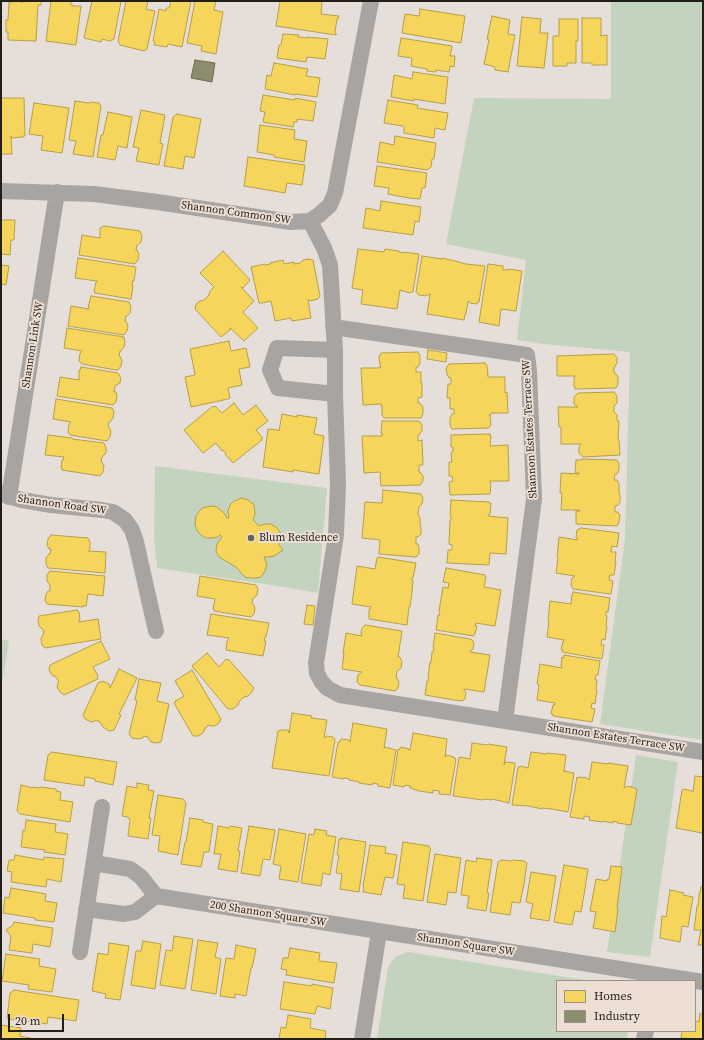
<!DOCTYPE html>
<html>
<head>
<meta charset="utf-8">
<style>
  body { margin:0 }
  #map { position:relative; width:704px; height:1040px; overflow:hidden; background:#e6dfd9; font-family:"Source Serif 4",serif }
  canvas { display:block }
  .frame { position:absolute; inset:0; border:2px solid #221e19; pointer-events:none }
  .legend { position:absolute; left:556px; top:980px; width:140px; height:52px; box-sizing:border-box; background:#ecded3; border:1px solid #9b9189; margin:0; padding:5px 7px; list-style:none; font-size:12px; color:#221e19 }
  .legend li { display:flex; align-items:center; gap:8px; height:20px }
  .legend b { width:20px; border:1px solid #9b9189 }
  .scale { position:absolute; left:8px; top:1014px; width:56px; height:18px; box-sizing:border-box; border:2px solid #221e19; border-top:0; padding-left:5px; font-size:12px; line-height:14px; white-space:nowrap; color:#221e19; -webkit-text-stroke:3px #ecded3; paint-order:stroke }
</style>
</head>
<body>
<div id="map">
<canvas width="704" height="1040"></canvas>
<div class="frame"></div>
<ul class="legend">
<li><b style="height:11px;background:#f6d55c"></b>Homes</li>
<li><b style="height:11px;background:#8c8c6e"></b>Industry</li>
</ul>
<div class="scale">20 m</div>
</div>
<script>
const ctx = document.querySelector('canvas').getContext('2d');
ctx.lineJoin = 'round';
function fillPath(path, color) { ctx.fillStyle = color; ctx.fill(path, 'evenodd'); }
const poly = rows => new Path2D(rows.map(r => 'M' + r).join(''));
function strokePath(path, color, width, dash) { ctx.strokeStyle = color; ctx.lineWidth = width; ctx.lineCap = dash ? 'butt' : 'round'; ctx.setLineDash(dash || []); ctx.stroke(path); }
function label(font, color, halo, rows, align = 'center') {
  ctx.font = font + ' "Source Serif 4",serif'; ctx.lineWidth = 4; ctx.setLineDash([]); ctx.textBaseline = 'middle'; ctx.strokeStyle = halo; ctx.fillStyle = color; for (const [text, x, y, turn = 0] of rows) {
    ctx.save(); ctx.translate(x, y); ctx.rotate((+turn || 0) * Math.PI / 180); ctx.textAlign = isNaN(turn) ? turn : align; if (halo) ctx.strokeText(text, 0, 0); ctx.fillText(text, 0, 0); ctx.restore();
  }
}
fillPath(poly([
  [611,1,703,1,703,740,600,724,625,539,630,352,544,344,517,340,526,260,446,244,474,98,611,99],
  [155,466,327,488,318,593,284,587,157,568,154,538],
  [1,639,9,641,1,689],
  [636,755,678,762,650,957,607,952],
  [408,952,591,981,557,981,557,1031,628,1031,627,1039,377,1039,388,967,395,957]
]), '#c3d3be');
const homes = poly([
  [13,1,20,1,20,2,23,2,23,1,41,1,41,5,38,5,36,41,8,40,8,32,6,32,6,20,8,20,9,2,12,2,13,1],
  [51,1,71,1,71,5,73,5,73,6,81,6,76,45,46,41,51,1],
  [92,1,121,1,114,39,110,41,102,39,101,42,84,38,92,1],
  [126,1,148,1,146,9,155,11,147,49,144,51,120,45,118,41,126,1],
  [171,1,191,1,182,47,168,44,167,47,154,45,155,42,153,41,159,9,166,11,166,8,169,8,171,1],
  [195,1,216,1,214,10,223,12,216,54,201,51,202,46,187,43,195,1],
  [280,1,322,1,321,14,339,16,338,19,337,19,335,32,336,33,336,35,276,26,280,1],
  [420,9,465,16,461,43,402,33,405,14,419,16,420,9],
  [492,16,510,20,508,34,515,35,508,72,495,70,495,67,484,64,489,40,487,39,492,16],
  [522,17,541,19,540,33,548,33,544,68,517,66,522,17],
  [582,18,601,18,601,36,607,35,607,65,592,65,592,63,582,63,582,18],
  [559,19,578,19,578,41,576,41,576,63,567,63,567,66,553,66,553,36,559,36,559,19],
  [283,34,299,35,298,37,307,38,307,37,328,39,325,59,307,57,306,62,277,58,279,45,281,45,283,34],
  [401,38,452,46,450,56,455,56,454,67,450,66,449,72,436,70,436,72,427,71,427,69,411,66,412,58,398,56,401,38],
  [274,63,308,69,306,76,320,78,317,97,295,94,295,95,265,89,267,75,271,76,274,63],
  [413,72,448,77,445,104,414,99,414,101,391,97,394,75,412,79,413,72],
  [263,95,295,100,295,98,316,102,313,121,297,119,297,122,294,122,293,127,263,122,265,112,260,111,263,95],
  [1,98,24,98,25,136,23,136,23,137,12,138,11,136,12,154,1,154,1,98],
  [388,100,418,105,417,108,448,113,445,130,435,128,434,138,404,133,404,127,403,126,384,123,388,100],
  [75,101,89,103,91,102,99,103,101,106,93,157,73,154,76,141,69,140,75,101],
  [34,103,69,108,62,153,41,150,43,136,29,134,34,103],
  [141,110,165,115,160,143,163,144,159,165,136,161,139,148,133,147,141,110],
  [108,112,132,117,127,148,118,146,115,160,97,157,101,135,103,135,108,112],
  [177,114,201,119,194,158,185,156,183,169,164,166,173,117,177,114],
  [260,125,295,130,294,139,307,141,304,162,274,157,274,155,257,152,260,125],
  [395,136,436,143,434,159,432,159,431,167,427,170,377,162,380,142,394,145,395,136],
  [248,157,305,165,302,185,287,183,285,193,244,186,248,157],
  [377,166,427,173,425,188,422,188,420,199,409,198,388,194,389,188,374,186,377,166],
  [381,201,421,207,419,222,415,221,413,235,363,228,366,208,380,211,381,201],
  [1,220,15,220,14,240,11,240,10,255,1,254,1,220],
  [104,226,140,231,142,236,141,242,138,245,137,245,136,250,137,250,139,254,138,260,135,264,79,255,82,235,100,238,100,228,104,226],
  [358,249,384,252,385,249,399,251,399,252,403,253,403,252,419,254,413,292,411,292,410,293,403,291,400,290,397,309,361,304,363,290,362,289,362,290,352,288,358,249],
  [223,251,250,280,243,288,241,287,254,301,243,312,258,328,244,341,230,328,230,330,221,337,195,309,196,304,200,301,204,300,209,295,210,291,214,287,200,273,223,251],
  [422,256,442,259,442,258,455,261,466,264,485,266,479,302,476,304,470,303,468,301,466,314,465,314,464,320,427,314,430,294,425,296,419,295,416,292,422,256],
  [78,258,136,267,134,281,133,280,132,286,133,286,131,299,95,293,95,292,94,292,96,282,97,282,97,281,75,278,78,258],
  [309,259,313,260,320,296,318,299,310,301,308,299,311,318,292,321,291,318,275,321,271,301,262,303,259,303,251,267,265,264,266,265,270,264,270,263,283,260,284,264,294,262,294,264,300,263,303,260,309,259],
  [488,264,503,266,503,270,508,270,508,269,522,271,516,311,501,309,499,326,479,322,488,264],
  [1,265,9,266,6,285,1,284,1,265],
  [91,296,129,302,131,307,130,313,127,316,126,316,125,321,126,321,128,326,127,331,124,335,68,326,71,306,89,309,89,307,88,307,91,296],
  [67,328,124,337,125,342,124,347,121,351,120,351,119,356,120,356,122,361,121,366,118,370,116,370,82,364,79,361,80,353,82,351,64,348,67,328],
  [229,341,231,351,246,348,250,367,239,369,242,385,228,388,230,398,228,399,191,407,185,377,195,375,190,349,229,341],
  [428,350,447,353,446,362,427,359,428,350],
  [418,352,420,356,420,363,418,367,416,367,416,372,421,372,421,383,422,383,422,397,418,398,418,403,420,403,423,407,423,413,421,418,384,418,382,415,382,407,383,406,381,406,381,404,363,405,361,368,379,368,379,367,381,367,380,365,379,357,381,353,418,352],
  [614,354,617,358,617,363,614,368,614,373,615,373,618,377,618,384,616,388,575,389,575,387,574,387,574,377,575,377,575,376,557,376,557,356,614,354],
  [485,363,487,366,488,374,487,375,488,375,488,377,505,377,505,393,507,392,508,413,491,413,491,415,489,415,490,416,491,425,489,428,452,429,450,425,450,418,452,414,454,414,454,409,450,409,450,398,447,398,448,384,451,384,451,378,449,378,447,374,446,368,449,364,485,363],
  [81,367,118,373,121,378,120,383,115,386,114,392,116,392,117,396,116,402,113,405,57,396,60,377,79,380,79,370,80,370,81,367],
  [614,392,617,396,617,403,614,406,614,412,617,415,617,421,619,421,618,440,619,440,620,455,583,457,579,453,579,447,581,444,561,444,561,427,559,427,558,407,578,407,574,404,574,397,578,393,614,392],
  [56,399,112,408,114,412,113,418,110,422,109,422,108,427,109,427,111,431,110,437,107,441,70,435,68,432,69,424,71,422,53,419,56,399],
  [234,403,243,415,256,405,268,421,256,430,263,438,261,439,262,440,233,463,225,454,226,454,223,450,222,451,216,443,203,453,184,430,213,406,214,407,215,406,222,413,234,403],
  [282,414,297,417,297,415,317,418,314,434,315,434,324,436,319,474,293,470,293,472,263,467,268,429,278,430,279,431,282,414],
  [382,421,419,421,422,425,422,431,419,435,418,435,418,441,422,440,423,465,419,465,419,472,420,472,423,476,423,481,420,485,381,486,380,475,381,474,380,472,364,473,362,436,382,436,382,433,381,433,382,421],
  [490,434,490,436,491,436,490,446,508,445,509,481,490,481,490,483,491,483,490,494,450,495,449,482,453,481,452,476,449,476,449,462,452,462,451,453,453,452,453,447,451,447,451,435,490,434],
  [48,435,72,438,72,439,104,443,106,448,106,453,102,457,101,462,102,462,104,466,103,472,100,476,62,470,62,468,61,468,62,460,63,460,64,457,45,455,48,435],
  [582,459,617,460,619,464,619,470,617,474,615,474,614,480,617,480,619,484,619,492,620,495,620,502,618,505,615,506,615,512,618,512,620,516,619,522,617,526,576,524,576,511,580,511,580,510,561,510,562,493,560,493,561,473,579,474,579,473,575,473,576,460,582,460,582,459],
  [383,490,421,494,423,498,422,504,419,507,418,514,420,518,420,524,421,528,421,534,418,537,416,537,416,544,418,544,419,548,419,554,416,557,379,554,380,540,362,538,365,502,382,503,383,490],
  [242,498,248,500,252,503,254,505,255,514,253,520,259,526,265,524,271,524,276,527,280,532,281,538,279,545,283,550,274,556,268,557,264,557,267,565,265,571,261,577,256,578,248,578,245,577,236,567,219,557,216,551,217,544,222,537,220,535,218,537,212,538,206,538,201,535,198,532,195,525,196,516,202,508,211,506,217,507,224,513,227,518,229,518,228,511,230,505,234,501,242,498],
  [451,500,489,502,489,503,491,503,490,514,488,515,488,516,508,518,506,554,490,553,489,565,447,563,448,550,452,550,452,545,449,544,450,520,451,520,451,516,450,516,451,500],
  [581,528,619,533,617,547,612,546,611,552,616,552,615,562,616,562,614,575,610,575,609,580,613,581,611,594,573,589,571,585,572,578,575,576,556,573,558,558,557,557,559,537,578,540,576,537,577,530,581,528],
  [51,535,88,538,90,542,90,549,88,551,106,552,105,573,48,568,46,564,46,558,49,554,50,554,51,549,49,549,47,545,48,539,51,535],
  [378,557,416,563,413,578,412,578,412,581,413,581,412,592,410,607,409,607,407,625,369,619,369,609,370,609,371,607,352,604,357,566,375,569,377,558,378,557],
  [446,568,485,575,485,577,486,577,484,587,501,590,495,626,476,623,475,626,477,626,475,634,474,634,474,636,436,630,438,615,439,616,440,612,439,611,443,587,448,588,449,583,443,582,446,568],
  [50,571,105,576,103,596,88,594,86,606,83,606,83,607,47,604,45,600,46,594,48,591,50,591,50,585,47,581,47,575,50,571],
  [200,576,256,585,258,589,257,595,254,598,253,598,252,603,253,604,255,608,254,614,251,617,214,611,214,609,213,609,215,599,197,596,200,576],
  [573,592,610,598,608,612,606,611,606,616,607,616,606,626,607,626,605,640,602,639,601,645,604,645,602,659,562,652,563,650,561,650,563,641,564,641,564,640,547,637,549,621,548,621,550,601,571,604,572,594,573,594,573,592],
  [307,605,315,606,313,625,304,624,307,605],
  [77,610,78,612,79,612,80,620,79,620,79,622,98,619,101,639,45,648,42,645,41,639,43,634,44,634,43,629,42,629,39,626,38,620,39,616,77,610],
  [211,614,269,623,266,637,265,637,264,641,266,641,263,656,226,650,227,641,228,640,229,638,207,635,211,614],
  [365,625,402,631,398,657,400,657,402,662,401,668,397,671,396,678,397,678,399,682,398,688,395,691,360,685,357,682,358,675,362,672,342,669,344,653,343,653,346,633,362,636,361,633,362,628,365,625],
  [435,633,470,639,472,640,474,643,473,649,471,650,470,652,490,655,484,692,464,689,464,690,466,693,465,699,462,701,460,700,460,701,425,695,427,681,428,681,429,677,428,677,430,662,431,663,432,652,433,652,434,648,433,648,435,633],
  [101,641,110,659,93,667,98,676,97,677,98,679,64,695,60,692,57,687,58,683,59,682,56,677,52,675,49,670,50,665,101,641],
  [207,653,219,667,226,659,227,660,228,659,254,688,252,692,248,696,244,697,239,702,238,705,233,709,229,709,227,708,192,666,207,653],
  [564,655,600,661,598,675,596,675,595,680,597,680,596,689,597,690,595,704,592,703,591,708,595,709,592,722,553,716,553,714,551,714,553,705,555,705,555,703,537,700,539,685,537,684,540,664,562,668,562,666,561,666,562,657,564,658,564,655],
  [119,669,137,678,119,714,121,715,114,730,109,731,103,727,100,722,95,720,95,721,91,722,85,719,83,715,98,683,103,681,109,684,110,688,119,669],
  [192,670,221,719,219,723,215,726,210,726,209,725,205,728,205,729,203,733,198,736,193,736,174,703,176,702,175,701,183,697,184,696,175,681,192,670],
  [139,679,161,683,157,701,169,704,161,742,157,743,151,742,148,738,148,737,143,736,143,738,138,739,132,738,129,734,137,701,135,700,139,679],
  [292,713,312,716,311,718,327,720,324,738,327,736,333,737,335,740,329,776,272,768,278,731,281,730,288,730,289,733,292,713],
  [353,723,387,729,384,748,385,747,396,750,390,788,378,786,378,784,373,783,372,785,359,783,359,782,349,780,350,779,344,778,344,779,332,777,338,742,340,742,341,739,349,740,349,741,350,742,353,723],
  [413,733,447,739,445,757,446,755,454,757,454,758,456,759,450,795,439,794,439,791,433,790,433,793,419,791,410,788,410,786,405,785,404,787,393,785,398,749,400,749,401,747,409,749,409,750,410,750,413,733],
  [472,743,487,745,488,744,507,747,504,765,505,762,515,763,515,765,509,803,492,799,492,800,484,799,483,800,453,796,459,758,460,757,470,759,472,743],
  [52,752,117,762,113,785,95,781,95,779,85,777,84,786,44,780,48,755,52,752],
  [531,752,547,754,547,753,566,755,564,772,564,771,574,773,568,812,552,809,542,808,542,809,529,806,512,805,518,767,520,767,520,766,528,768,531,752],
  [592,762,608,764,608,763,628,766,624,788,628,786,637,789,631,825,617,823,618,822,613,821,613,823,603,821,602,822,589,820,590,817,584,816,584,819,570,817,577,777,578,778,580,777,587,778,589,780,592,762],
  [695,776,703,777,703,834,702,834,702,833,676,828,682,790,684,789,692,791,693,792,695,776],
  [137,783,149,785,148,790,154,791,149,818,151,818,148,839,128,836,130,820,128,817,122,816,127,786,137,788,137,783],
  [21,785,33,788,33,787,40,788,40,787,56,789,56,791,61,792,60,800,73,802,70,822,20,814,17,811,21,785],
  [158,795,183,799,186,803,178,855,158,851,160,836,152,835,158,795],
  [190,818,203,820,203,822,213,824,209,852,204,852,201,867,181,864,185,842,186,842,190,818],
  [26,820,56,824,55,832,68,834,65,855,44,852,45,850,21,847,23,830,25,831,26,820],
  [218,826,229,828,230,826,242,828,238,851,240,851,237,872,218,869,221,854,214,854,218,826],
  [249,826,275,830,270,860,263,859,260,876,241,873,249,826],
  [279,829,306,834,298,882,279,879,281,866,273,864,279,829],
  [315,829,327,831,326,835,336,837,330,875,323,873,321,886,301,883,309,834,314,835,315,829],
  [341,838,366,842,359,892,340,889,342,874,336,873,339,855,337,855,339,839,341,840,341,838],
  [403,842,429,846,431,850,430,851,423,901,403,898,405,885,397,884,403,842],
  [370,845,386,847,385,853,397,855,393,878,385,877,381,895,363,892,364,887,363,886,370,845],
  [435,854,461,858,456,893,448,892,446,905,427,902,435,854],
  [15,855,43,860,44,857,64,859,61,882,47,879,46,887,11,882,12,872,7,871,9,860,14,860,15,855],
  [477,858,492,860,487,893,489,893,486,911,467,908,469,896,461,895,466,860,476,862,477,858],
  [502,860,511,861,513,860,524,861,527,863,524,884,520,903,512,902,510,915,490,912,498,862,502,860],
  [564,865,588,869,585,889,581,912,575,911,572,925,554,922,564,865],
  [611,866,622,867,617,908,618,909,615,932,593,928,596,912,590,911,596,879,607,881,607,879,609,879,611,866],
  [531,872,556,876,549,921,530,918,533,904,526,902,531,872],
  [701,887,703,887,703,945,698,945,701,930,694,930,697,906,698,906,699,898,699,893,700,893,701,887],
  [11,888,46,894,45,901,57,903,54,922,35,920,35,918,3,913,5,897,9,898,11,888],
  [670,890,684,893,683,895,693,897,688,927,682,926,680,942,660,938,662,916,666,917,670,890],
  [14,922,53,928,50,947,33,944,32,953,9,950,11,936,6,930,13,925,14,922],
  [174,936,193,939,185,989,160,985,166,950,172,951,174,936],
  [198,940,218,943,215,957,221,959,216,994,191,990,198,940],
  [143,941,161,944,155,989,131,985,136,951,141,951,143,941],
  [109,943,129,946,120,1000,105,998,106,994,92,991,98,953,108,955,109,943],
  [236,945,256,949,252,968,251,968,246,996,235,994,235,998,220,996,226,958,234,959,236,945],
  [290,948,320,953,319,959,320,961,337,963,334,983,286,975,287,970,281,969,283,958,288,958,290,948],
  [6,954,40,959,39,966,56,969,52,992,28,989,29,985,2,981,6,954],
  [284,982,312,986,312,984,333,988,330,1009,317,1006,315,1014,280,1009,284,982],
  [14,990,79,1000,76,1021,48,1017,47,1024,8,1019,8,1018,7,1018,10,993,14,990],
  [700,1014,703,1014,703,1039,681,1038,682,1031,695,1031,695,1021,699,1022,700,1014],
  [288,1015,311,1019,310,1028,326,1031,325,1039,279,1039,281,1027,286,1028,288,1015],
  [1,1025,21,1028,20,1036,35,1039,1,1039,1,1025]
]);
fillPath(homes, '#f6d55c');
strokePath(homes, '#b69e48', 1);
const industry = poly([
  [195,60,215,63,212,82,191,78,195,60]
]);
fillPath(industry, '#8c8c6e');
strokePath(industry, '#6c6b54', 1);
strokePath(poly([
  [1,191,94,194,157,202,291,222,310,221,319,215,330,205,335,193,371,1],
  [310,221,324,248,330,265,335,350,335,394,338,483,336,535,316,663,317,673,321,681,327,688,340,695,703,752],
  [333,327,527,355,529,371,534,499,505,721],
  [335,350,277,348,270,370,278,388,335,394],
  [1,494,22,500,51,505,102,510,113,512,125,520,132,530,136,542,156,631],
  [9,497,57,192],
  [156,896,703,982],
  [86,909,124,914,135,912,156,896,141,877,130,869,94,863],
  [80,952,102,807],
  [362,1039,379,932],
  [644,1039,646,1031]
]), '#a7a4a2', 16);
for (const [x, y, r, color] of [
  [251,538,4,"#67625c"]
]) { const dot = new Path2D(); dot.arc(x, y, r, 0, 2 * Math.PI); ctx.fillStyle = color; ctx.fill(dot); strokePath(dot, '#ecded3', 1.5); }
label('11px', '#221e19', '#ecded3', [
  ["Shannon Common SW",236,213,8],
  ["Shannon Link SW",33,345,-81],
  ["Shannon Estates Terrace SW",530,429,-93],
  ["Shannon Road SW",62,505,8],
  ["Shannon Estates Terrace SW",616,738,9],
  ["200 Shannon Square SW",268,914,9],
  ["Shannon Square SW",466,945,9]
]);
label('11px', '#221e19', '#ecded3', [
  ["Blum Residence",259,538]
], 'left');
</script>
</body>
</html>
